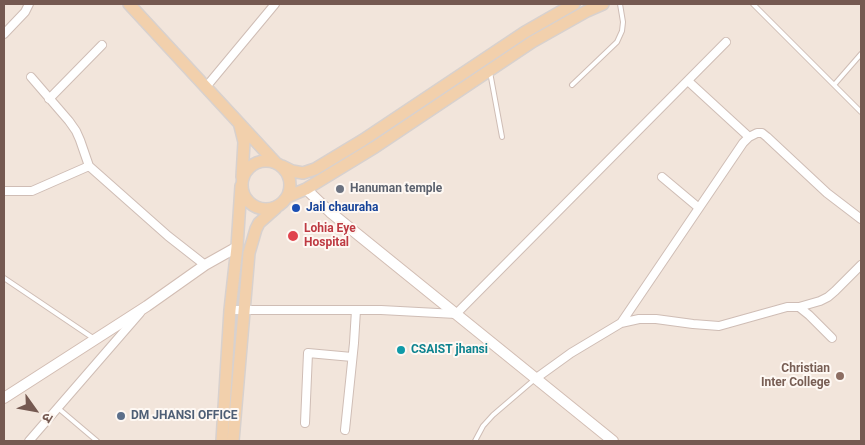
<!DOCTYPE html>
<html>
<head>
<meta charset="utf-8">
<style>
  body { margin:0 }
  #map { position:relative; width:865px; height:445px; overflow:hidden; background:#fbf4ec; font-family:Roboto,"Noto Sans Devanagari",sans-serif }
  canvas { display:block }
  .frame { position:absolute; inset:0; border:5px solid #755951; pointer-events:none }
  .north { position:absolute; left:10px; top:385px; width:50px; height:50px; -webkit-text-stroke:4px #fef8f3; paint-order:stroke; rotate:122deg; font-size:14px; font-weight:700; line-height:20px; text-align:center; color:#755951 }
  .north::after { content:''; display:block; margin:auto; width:18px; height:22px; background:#755951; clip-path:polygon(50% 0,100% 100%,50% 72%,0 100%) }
</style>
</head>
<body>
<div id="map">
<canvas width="865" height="445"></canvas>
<div class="frame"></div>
<div class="north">उ</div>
</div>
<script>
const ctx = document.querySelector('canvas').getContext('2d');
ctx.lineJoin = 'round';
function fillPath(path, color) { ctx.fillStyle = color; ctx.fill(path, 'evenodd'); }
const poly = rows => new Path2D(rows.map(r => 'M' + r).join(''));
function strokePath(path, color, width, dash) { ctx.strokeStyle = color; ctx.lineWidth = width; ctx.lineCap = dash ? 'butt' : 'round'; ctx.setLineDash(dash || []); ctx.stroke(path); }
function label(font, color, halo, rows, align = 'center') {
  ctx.font = font + ' Roboto,sans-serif'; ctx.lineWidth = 4; ctx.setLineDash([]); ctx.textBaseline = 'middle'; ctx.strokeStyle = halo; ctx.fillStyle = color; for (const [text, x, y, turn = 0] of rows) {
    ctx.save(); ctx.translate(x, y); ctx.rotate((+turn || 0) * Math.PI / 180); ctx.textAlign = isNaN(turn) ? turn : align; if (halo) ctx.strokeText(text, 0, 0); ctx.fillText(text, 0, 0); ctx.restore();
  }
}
fillPath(poly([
  [4,4,861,4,861,441,4,441]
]), '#f2e5db');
const lane = poly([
  [753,4,861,112],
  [490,72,502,137],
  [572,85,617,42,622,31,623,22,620,4],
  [834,85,861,54],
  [4,278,93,338],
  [58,408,97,441],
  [475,441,483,426,493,415,535,379]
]);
const street = poly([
  [4,34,25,12,29,4],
  [31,77,69,121,76,131,80,140,89,166,168,236,205,265],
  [688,81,749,137],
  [206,87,275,4],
  [49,99,102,45],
  [662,177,699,208],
  [4,191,32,191,89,166],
  [799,307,820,301,828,297,835,291,861,265],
  [230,310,381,310,456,314,726,42],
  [621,323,743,143,749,137,757,133,762,133,767,137,827,193,861,219],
  [535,379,571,353,621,323,639,319,656,319,693,324,719,326,787,307,799,307,809,315,832,338],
  [305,423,308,353,352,357],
  [345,430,354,343,356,310],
  [29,441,140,313]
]);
const secondary = poly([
  [306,189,330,212,613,441],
  [4,398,147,306,205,265,237,247]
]);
const primary = poly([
  [129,4,275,162],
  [240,126,244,142,242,177],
  '242 185a24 24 0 1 1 48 0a24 24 0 1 1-48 0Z',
  [282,166,292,171,303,173,315,169,363,140,525,32,574,4],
  [287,197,306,189,375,147,532,42,587,11,603,4],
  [222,441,230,310,237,247,241,186],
  [233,441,249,253,256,229,259,223,276,208]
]);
strokePath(lane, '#cfbdb5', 6);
strokePath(street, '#cfbdb5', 10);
strokePath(secondary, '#d2bdb3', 12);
strokePath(primary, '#d8d1ce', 14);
strokePath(lane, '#fff', 4);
strokePath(street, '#fff', 8);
strokePath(secondary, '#fff', 10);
strokePath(primary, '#f2d0ac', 11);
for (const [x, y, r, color] of [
  [340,189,5,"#6b7280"],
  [296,208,5,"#1a4fb4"],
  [293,236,6,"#e0444e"],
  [401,350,5,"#0f9aa8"],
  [840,376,5,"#8d6e63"],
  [121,416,5,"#5c6f8a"]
]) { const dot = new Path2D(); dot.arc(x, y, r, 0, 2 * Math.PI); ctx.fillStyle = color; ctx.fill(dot); strokePath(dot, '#fef8f3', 2); }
label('bold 12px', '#5b616d', '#fef8f3', [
  ["Hanuman temple",350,189]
], 'left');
label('bold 12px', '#164399', '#fef8f3', [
  ["Jail chauraha",306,208]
], 'left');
label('bold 12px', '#be3a42', '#fef8f3', [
  ["Lohia Eye",304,229],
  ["Hospital",304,243]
], 'left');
label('bold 12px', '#0d838f', '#fef8f3', [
  ["CSAIST jhansi",411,350]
], 'left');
label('bold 12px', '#785e54', '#fef8f3', [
  ["Christian",830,369],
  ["Inter College",830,383]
], 'right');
label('bold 12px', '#4e5e75', '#fef8f3', [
  ["DM JHANSI OFFICE",131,416]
], 'left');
</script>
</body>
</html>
